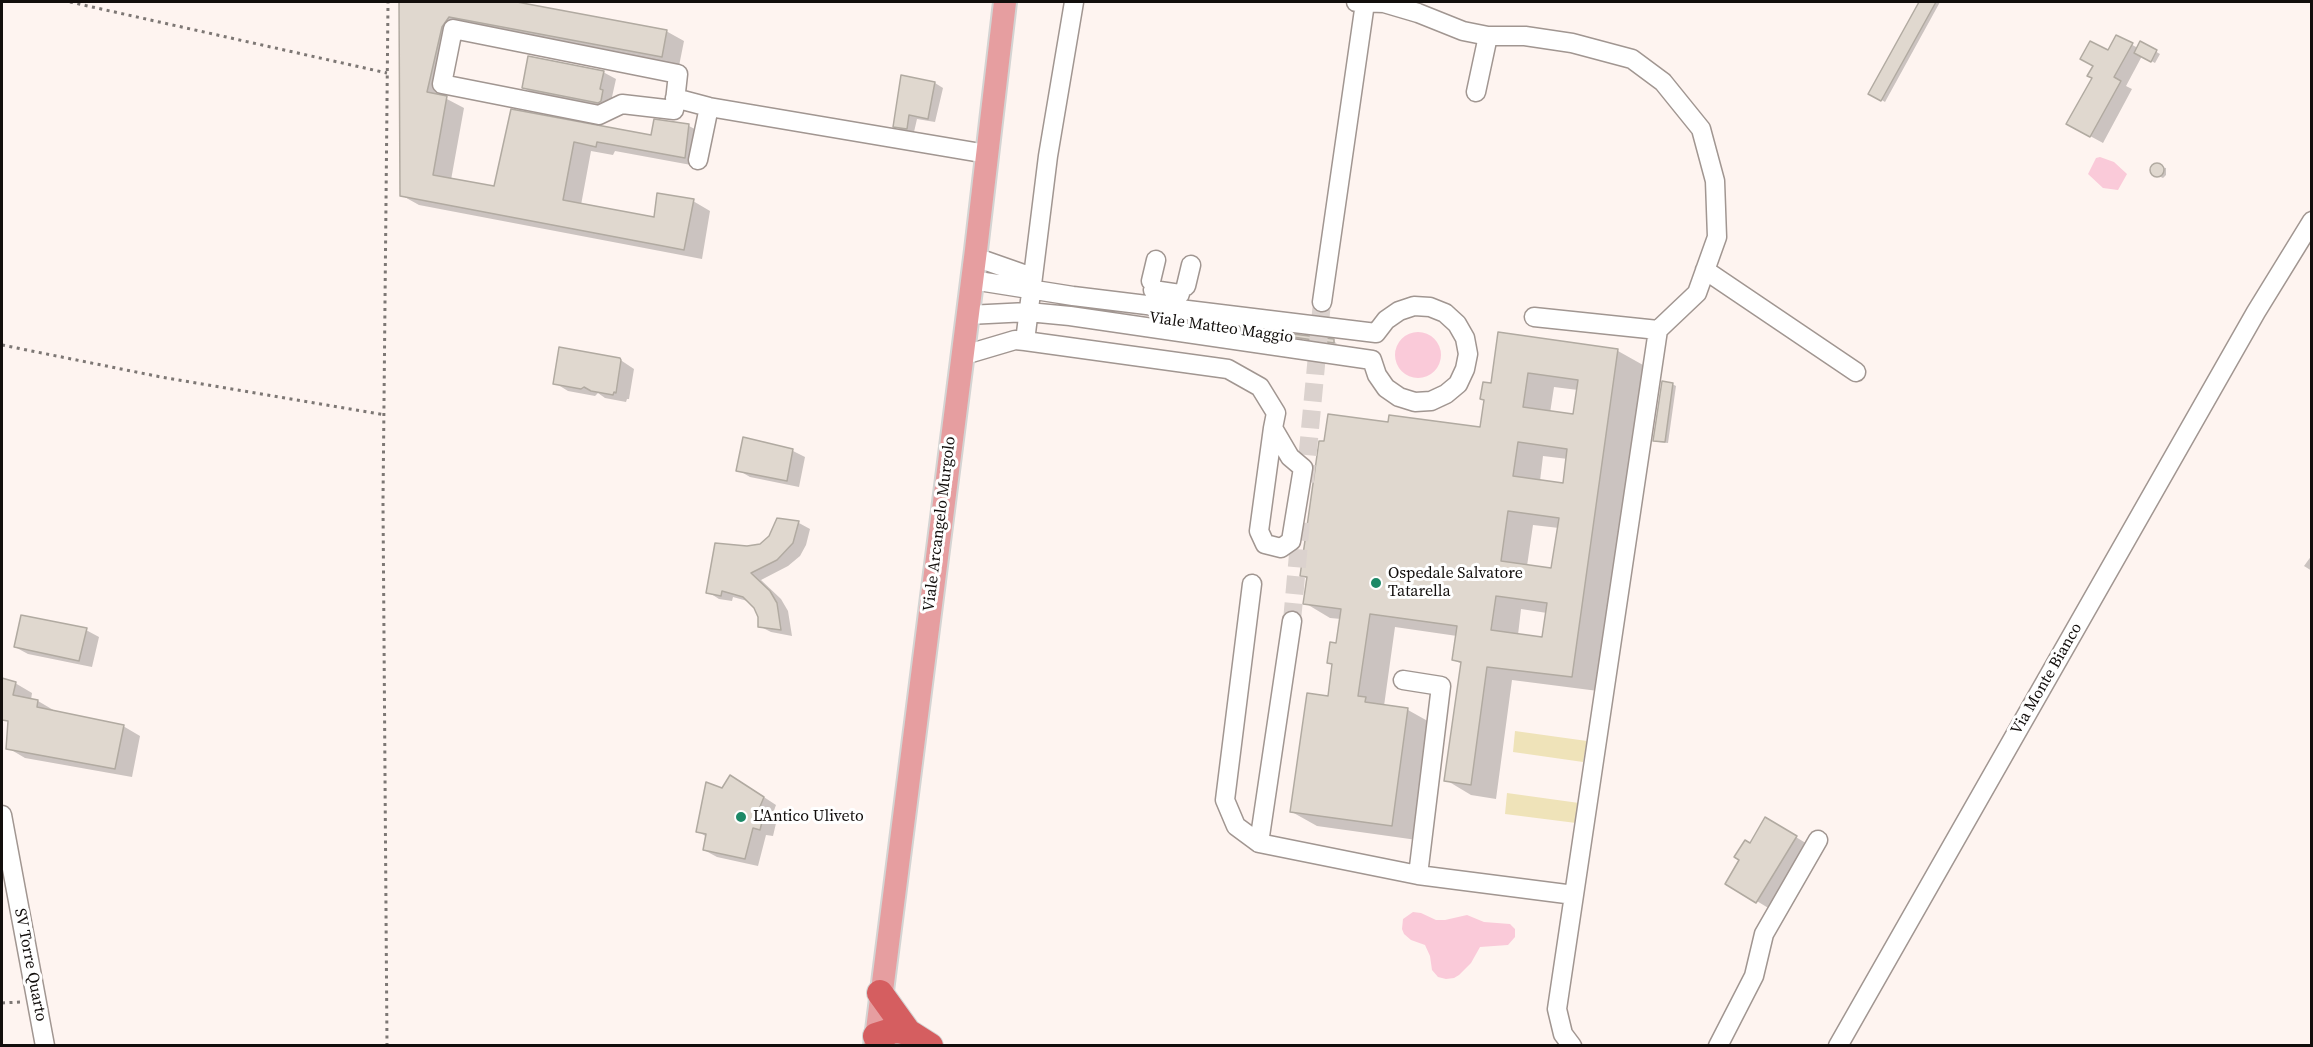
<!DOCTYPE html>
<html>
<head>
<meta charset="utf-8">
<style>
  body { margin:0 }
  #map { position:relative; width:2313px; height:1047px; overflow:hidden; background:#fef4f0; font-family:"Source Serif 4",serif }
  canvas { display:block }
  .frame { position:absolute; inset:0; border:3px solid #120e0c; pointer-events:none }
</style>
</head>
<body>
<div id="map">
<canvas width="2313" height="1047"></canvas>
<div class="frame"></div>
</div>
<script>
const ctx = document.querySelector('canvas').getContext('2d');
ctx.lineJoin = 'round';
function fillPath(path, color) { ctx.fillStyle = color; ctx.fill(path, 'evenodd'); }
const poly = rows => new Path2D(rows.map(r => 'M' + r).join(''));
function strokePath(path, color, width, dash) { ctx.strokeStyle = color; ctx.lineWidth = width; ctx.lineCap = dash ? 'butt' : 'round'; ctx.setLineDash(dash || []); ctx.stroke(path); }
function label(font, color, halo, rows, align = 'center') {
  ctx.font = font + ' "Source Serif 4",serif'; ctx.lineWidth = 6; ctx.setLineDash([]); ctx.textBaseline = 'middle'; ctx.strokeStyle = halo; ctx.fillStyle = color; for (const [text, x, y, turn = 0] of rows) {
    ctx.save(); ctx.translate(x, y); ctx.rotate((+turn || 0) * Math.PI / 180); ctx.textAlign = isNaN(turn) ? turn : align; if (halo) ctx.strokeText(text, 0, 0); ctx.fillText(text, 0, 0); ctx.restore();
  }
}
fillPath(poly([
  [1515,731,1587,741,1583,762,1513,752],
  [1507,793,1579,803,1576,823,1505,814]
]), '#efe3b9');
fillPath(poly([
  [2100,157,2114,162,2127,174,2118,190,2103,188,2088,174,2096,158],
  '1395 355a23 23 0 1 1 46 0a23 23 0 1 1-46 0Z',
  [1413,912,1421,913,1436,920,1445,920,1467,915,1484,922,1510,924,1515,929,1515,937,1508,945,1480,947,1471,963,1459,975,1454,978,1446,979,1438,977,1432,970,1430,956,1425,945,1411,940,1404,934,1402,929,1403,919]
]), '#facad9');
fillPath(poly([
  [400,2,509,2,666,31,684,41,679,66,459,37,445,98,464,108,451,180,495,188,512,111,652,137,655,121,689,126,706,135,702,167,615,151,613,155,591,151,581,205,655,219,693,201,710,211,702,259,419,205,401,195],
  [1921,2,1940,2,1885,102,1870,93],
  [2117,37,2138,48,2141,43,2160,54,2155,63,2142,56,2126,86,2132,89,2103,143,2068,124],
  [603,72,616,79,612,97,615,99,611,109,536,95,524,88],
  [903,77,935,83,943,88,935,122,917,119,914,132,902,130,894,126],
  [2153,166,2166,168,2166,175,2163,178,2152,173],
  [1210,326,1334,341,1337,344],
  [1499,334,1618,351,1643,365,1598,691,1512,680,1496,799,1471,795,1446,780,1462,664,1454,660,1457,636,1395,627,1384,706,1408,710,1433,724,1417,840,1317,826,1292,812,1329,698,1334,665,1329,662,1337,645,1341,619,1330,618,1305,603,1308,579,1302,575,1389,424,1481,428,1492,385],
  [1554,387,1578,390,1574,416,1550,413],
  [1543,456,1568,459,1564,484,1540,481],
  [1533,525,1559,528,1553,570,1527,566],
  [1521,609,1547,613,1543,639,1518,635],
  [619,359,634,369,629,399,627,399,626,402,605,398,598,393,595,396,568,391,555,383],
  [1672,384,1676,386,1668,443,1658,442,1655,440],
  [744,439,793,451,805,457,799,487,750,477,738,470],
  [778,520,799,523,810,529,806,545,800,556,788,566,761,580,781,599,788,611,792,636,771,632,759,626,759,616,751,602,733,597,732,601,719,599,708,592,756,547,771,537],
  [2312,555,2312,571,2304,566],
  [86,630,99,637,92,667,28,654,15,647],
  [3,680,15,683,32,693,31,700,38,701,55,711,123,726,140,736,132,777,25,758,8,748,10,698,2,693],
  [744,784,776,805,772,816,777,819,773,836,766,835,758,866,717,857,704,850,707,837,697,831,723,790],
  [1766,819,1809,845,1770,909,1727,883]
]), '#0003');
const building = poly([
  [399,2,517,2,667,30,662,57,449,17,442,27,427,92,447,96,433,175,494,186,511,109,651,135,654,119,689,124,685,158,597,142,596,147,574,142,563,200,654,217,657,193,694,199,684,250,400,196,399,2],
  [1919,2,1936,2,1881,101,1868,94,1919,2],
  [2116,35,2133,43,2114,77,2121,81,2090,137,2066,124,2092,78,2087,76,2093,66,2080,59,2090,41,2108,50,2116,35],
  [2140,41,2157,50,2151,62,2134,53,2140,41],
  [528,56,604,71,600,89,603,90,601,101,598,103,522,88,528,56],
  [901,75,935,82,928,119,909,115,907,129,893,127,901,75],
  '2150 170a7 7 0 1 1 14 0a7 7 0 1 1-14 0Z',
  [1169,319,1334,339,1334,343,1169,319],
  [1498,332,1618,349,1572,677,1487,667,1471,785,1444,781,1461,662,1452,660,1457,626,1370,614,1358,696,1366,697,1365,702,1408,708,1392,826,1290,812,1307,693,1328,696,1332,664,1327,663,1330,642,1336,643,1341,609,1303,604,1307,577,1300,576,1319,441,1324,441,1328,414,1388,422,1389,415,1480,427,1484,400,1480,399,1483,382,1491,383,1498,332],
  [1528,373,1578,380,1573,414,1523,407,1528,373],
  [1518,442,1567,449,1563,483,1513,476,1518,442],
  [1508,511,1559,518,1551,568,1501,561,1508,511],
  [1496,596,1547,603,1542,637,1491,630,1496,596],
  [559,347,620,358,621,360,616,393,614,392,613,395,591,391,584,387,581,389,553,384,559,347],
  [1662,381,1673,383,1665,442,1653,441,1662,381],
  [743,437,793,449,787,481,736,471,743,437],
  [777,518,799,521,793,543,777,560,751,573,770,591,777,603,781,630,758,627,758,617,754,608,743,597,722,591,721,596,706,593,715,543,747,546,760,544,769,536,777,518],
  [21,615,87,628,79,661,14,647,21,615],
  [2,678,16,682,13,695,38,700,37,707,124,725,115,769,6,749,8,721,2,720,2,678],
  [730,775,764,797,759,809,765,810,760,830,753,828,745,859,703,850,706,834,696,832,706,782,722,788,730,775],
  [1765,817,1797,836,1756,903,1725,884,1739,860,1734,857,1745,840,1750,843,1765,817]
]);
fillPath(building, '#e0d8cf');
strokePath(building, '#b1aaa1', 1.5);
strokePath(poly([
  [1305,482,1322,302],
  [1292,621,1301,521]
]), '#dbd2ce', 18, [18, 9]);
const minor = poly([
  [453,29,678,74,674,110,622,104,599,115,442,84,453,29],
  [1476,92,1488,36],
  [675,98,709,107,987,154],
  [698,160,709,107],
  [975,257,1032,277],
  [1705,270,1856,372],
  [1151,281,1156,260],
  [1186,286,1191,265],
  [1153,290,1180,294],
  [1322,302,1365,3],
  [968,315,1028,312,1070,316,1372,360,1377,375,1386,388,1399,397,1415,402,1431,401,1446,394,1458,384,1465,369,1468,354,1465,338,1457,324,1445,313,1430,307,1414,306,1399,311,1386,320,1376,333,1073,296,972,280],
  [1534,317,1658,330],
  [1025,341,1048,156,1074,2],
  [961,356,1015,340,1025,341,1228,369,1260,387,1276,413,1273,428,1259,531,1265,544,1281,548,1291,541,1303,468,1290,457,1273,428],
  [1252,584,1225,800,1236,826,1259,843],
  [1292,621,1259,843,1418,875,1574,895,1658,330,1697,293,1717,237,1715,181,1701,129,1663,82,1632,59,1572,43,1525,36,1488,36,1463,31,1418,13,1384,3,1356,2],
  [1403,680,1441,686,1418,875],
  [2,815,45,1046],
  [1572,1046,1563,1034,1557,1009,1574,895],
  [1718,1046,1754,976,1764,934,1818,840],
  [1838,1046,2256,312,2312,221]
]);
const major = poly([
  [875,1046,976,250,1005,2]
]);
const highway = poly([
  [880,993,908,1032],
  [876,1036,895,1030,908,1032,930,1046]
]);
strokePath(minor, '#a19691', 21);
strokePath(major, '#d4d4d3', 26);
strokePath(highway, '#d4d4d3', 28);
strokePath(poly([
  [70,2,387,73],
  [2,345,161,377,385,415],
  [2,1003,21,1002],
  [387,1046,383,502,388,2]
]), '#7d7774', 3, [3, 4.5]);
strokePath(minor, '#fff', 18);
strokePath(major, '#e69ea0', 22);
strokePath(highway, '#d55e60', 26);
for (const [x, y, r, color] of [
  [1376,583,6,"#1d8967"],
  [741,817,6,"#1d8967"]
]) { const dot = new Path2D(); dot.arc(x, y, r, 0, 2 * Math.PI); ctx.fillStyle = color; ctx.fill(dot); strokePath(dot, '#fff', 2); }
label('16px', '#120e0c', '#fff', [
  ["Viale Matteo Maggio",1221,328,8],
  ["Viale Arcangelo Murgolo",940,524,-83],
  ["Via Monte Bianco",2047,679,-60],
  ["SV Torre Quarto",30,965,79]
]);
label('16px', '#120e0c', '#fff', [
  ["Ospedale Salvatore",1388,574],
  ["Tatarella",1388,592],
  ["L'Antico Uliveto",753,817]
], 'left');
</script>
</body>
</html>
